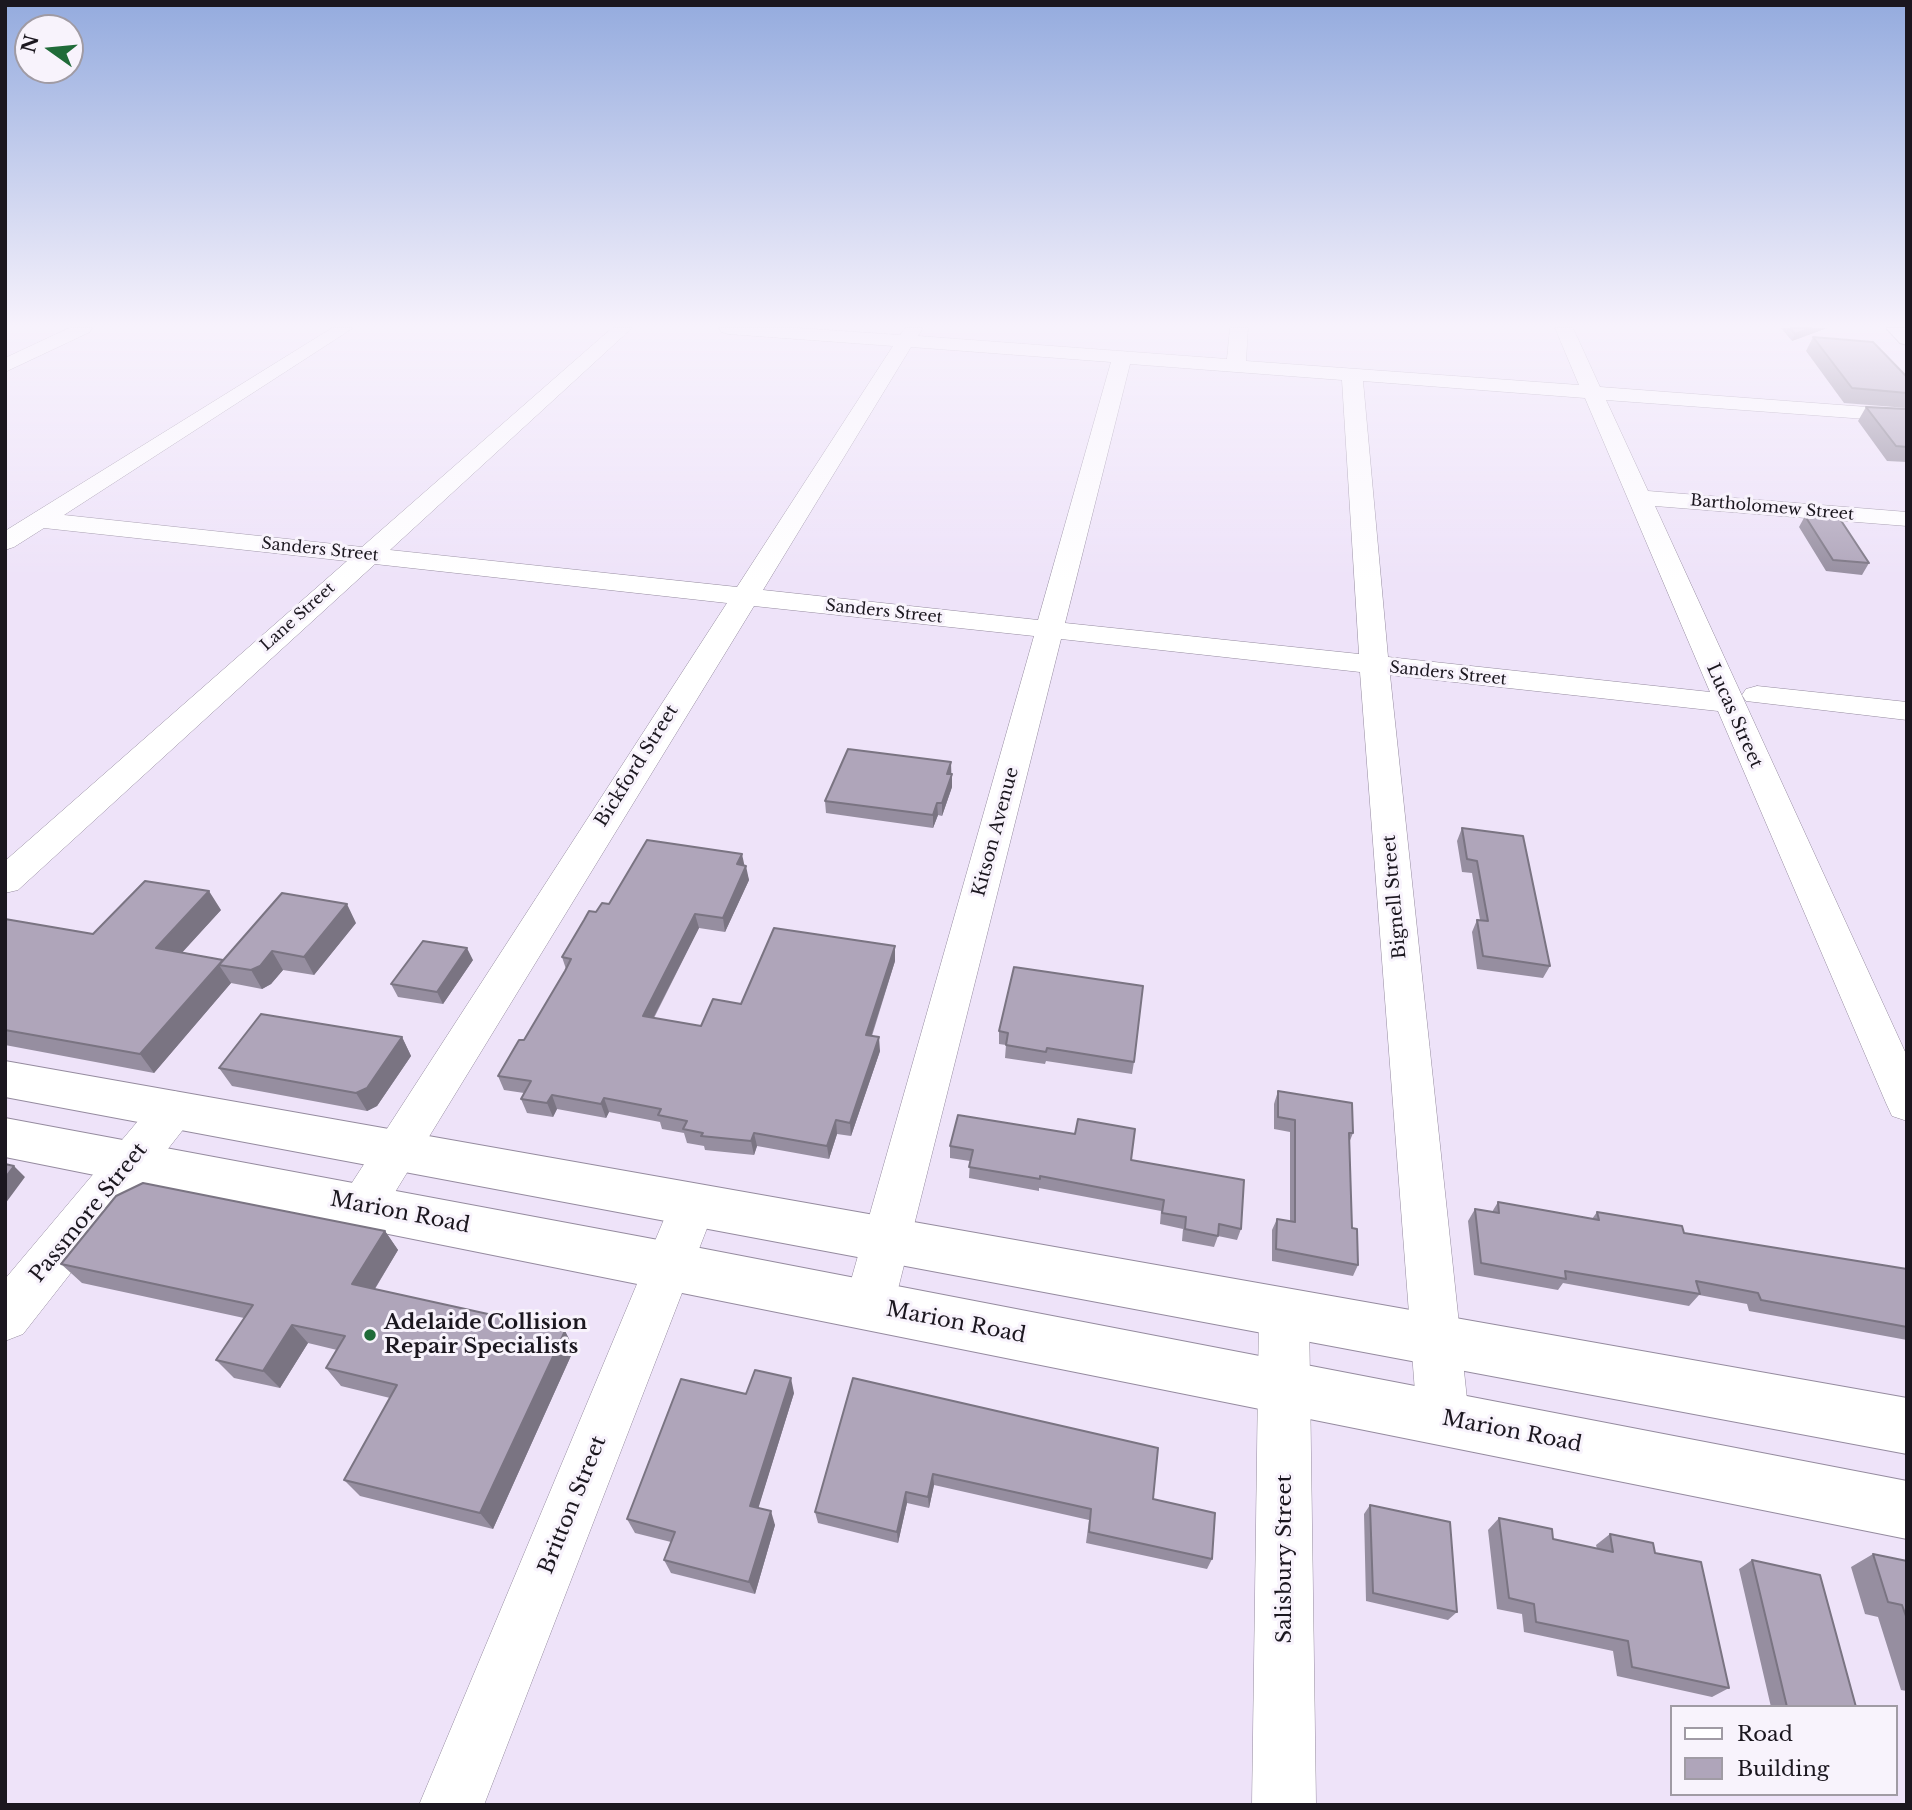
<!DOCTYPE html>
<html>
<head>
<meta charset="utf-8">
<style>
  body { margin:0 }
  #map { position:relative; width:1912px; height:1810px; overflow:hidden; background:#eee3f9; font-family:"Libre Baskerville",serif }
  canvas { display:block }
  .frame { position:absolute; inset:0; border:7px solid #1b171f; pointer-events:none }
  .legend { position:absolute; left:1670px; top:1705px; width:228px; height:91px; box-sizing:border-box; background:#f8f3fc; border:2px solid #a09ba4; margin:0; padding:9px 12px; list-style:none; font-size:21px; color:#1b171f }
  .legend li { display:flex; align-items:center; gap:14px; height:35px }
  .legend b { width:35px; border:2px solid #a09ba4 }
  .north { position:absolute; left:14px; top:14px; width:70px; height:70px; box-sizing:border-box; background:#f8f3fc; border:2px solid #a09ba4; border-radius:50%; rotate:285deg; font-size:19px; font-weight:700; line-height:28px; text-align:center; color:#1b171f }
  .north::after { content:''; display:block; margin:auto; width:24px; height:32px; background:#206b39; clip-path:polygon(50% 0,100% 100%,50% 72%,0 100%) }
</style>
</head>
<body>
<div id="map">
<canvas width="1912" height="1810"></canvas>
<div class="frame"></div>
<ul class="legend">
<li><b style="height:9px;background:#fff"></b>Road</li>
<li><b style="height:19px;background:#afa5ba"></b>Building</li>
</ul>
<div class="north">N</div>
</div>
<script>
const ctx = document.querySelector('canvas').getContext('2d');
ctx.lineJoin = 'round';
const poly = rows => new Path2D(rows.map(r => 'M' + r).join(''));
function strokePath(path, color, width, dash) { ctx.strokeStyle = color; ctx.lineWidth = width; ctx.lineCap = dash ? 'butt' : 'round'; ctx.setLineDash(dash || []); ctx.stroke(path); }
function fillPath(path, color) { ctx.fillStyle = color; ctx.fill(path, 'evenodd'); }
function label(font, color, halo, rows, align = 'center') {
  ctx.font = font + ' "Libre Baskerville",serif'; ctx.lineWidth = 6; ctx.setLineDash([]); ctx.textBaseline = 'middle'; ctx.strokeStyle = halo; ctx.fillStyle = color; for (const [text, x, y, turn = 0] of rows) {
    ctx.save(); ctx.translate(x, y); ctx.rotate((+turn || 0) * Math.PI / 180); ctx.textAlign = isNaN(turn) ? turn : align; if (halo) ctx.strokeText(text, 0, 0); ctx.fillText(text, 0, 0); ctx.restore();
  }
}
const minor = poly([
  [69,328,92,328,90,332,5,372,5,358,69,328],
  [332,328,353,328,64,515,362,547,612,328,632,328,390,550,737,587,893,346,728,334,721,332,719,328,799,328,900,335,905,328,923,328,918,336,1227,359,1230,328,1248,328,1246,361,1579,385,1555,328,1573,328,1600,387,1907,410,1907,422,1606,400,1648,491,1907,512,1907,526,1655,506,1907,1056,1907,1121,1892,1116,1886,1103,1718,711,1390,675,1469,1418,1462,1437,1443,1444,1424,1437,1417,1418,1360,672,1061,639,894,1305,886,1321,869,1328,852,1321,844,1305,1034,636,754,606,378,1220,362,1226,346,1220,339,1206,346,1192,727,603,375,564,18,890,5,893,5,861,347,561,44,528,14,547,5,550,5,531,332,328],
  [911,347,1111,362,1038,620,763,590,911,347],
  [1130,364,1342,380,1359,654,1065,623,1130,364],
  [1363,381,1585,398,1710,692,1388,657,1363,381],
  [1757,686,1907,702,1907,720,1746,701,1742,695,1746,689,1757,686],
  [174,1091,189,1096,196,1109,189,1122,23,1334,5,1341,5,1279,159,1096,174,1091],
  [693,1185,709,1191,716,1205,484,1805,419,1805,670,1205,677,1191,693,1185],
  [1284,1289,1301,1296,1309,1313,1316,1805,1252,1805,1259,1313,1267,1296,1284,1289]
]);
const major = poly([
  [1886,328,1907,328,1907,345,1900,343,1886,328],
  [5,1061,1907,1398,1907,1454,5,1097,5,1061],
  [5,1118,669,1242,1907,1481,1907,1539,5,1157,5,1118]
]);
strokePath(minor, '#958b9f', 1);
strokePath(major, '#958b9f', 2);
fillPath(minor, '#fff');
fillPath(major, '#fff');
fillPath(poly([
  [1781,328,1827,328,1792,341],
  [1813,337,1907,377,1907,408,1844,403,1806,351],
  [1866,407,1907,409,1907,462,1887,461,1858,421],
  [1805,516,1869,563,1862,575,1826,571,1799,527],
  [951,762,952,787,942,816,938,815,933,828,826,813,825,801],
  [1462,828,1550,966,1543,978,1477,969,1472,932,1477,920,1480,920,1472,873,1462,872,1457,841],
  [744,865,749,880,725,932,699,928,654,1018,701,1026,741,1004,895,961,872,1036,880,1051,851,1136,837,1134,829,1159,757,1146,754,1155,705,1150,704,1146,687,1143,684,1133,662,1129,660,1122,609,1112,606,1118,557,1109,553,1117,527,1113,521,1099,524,1093,504,1090,498,1076,524,1040,566,969,562,957,596,912,609,904],
  [221,910,182,952,223,960,356,923,314,975,283,970,271,984,262,989,231,983,154,1073,5,1045,5,919,93,934],
  [473,960,443,1004,398,997,391,984],
  [999,1031,1134,1062,1132,1074,1046,1061,1045,1064,1005,1058,1006,1045,999,1044],
  [402,1037,411,1056,377,1106,367,1111,232,1086,219,1068],
  [1278,1091,1353,1133,1349,1143,1352,1228,1358,1265,1353,1276,1272,1261,1272,1230,1277,1219,1290,1221,1290,1132,1274,1129,1274,1104],
  [950,1146,1131,1160,1241,1229,1237,1240,1218,1236,1214,1247,1182,1241,1183,1229,1160,1224,1161,1211,1039,1188,1039,1191,969,1178,970,1161,950,1158],
  [1498,1202,1592,1219,1597,1212,1684,1233,1907,1269,1907,1340,1749,1311,1747,1304,1699,1295,1689,1306,1563,1283,1558,1290,1474,1275,1468,1221,1475,1209,1492,1212],
  [385,1231,398,1250,375,1289,565,1331,574,1349,493,1529,360,1496,344,1480,390,1398,341,1386,326,1368,337,1350,308,1343,280,1388,234,1378,216,1360,244,1318,82,1283,61,1264],
  [853,1378,1153,1499,1212,1559,1207,1569,1086,1543,1089,1520,934,1485,929,1508,907,1503,898,1543,818,1523,815,1512],
  [794,1393,758,1508,775,1525,755,1594,671,1573,664,1560,671,1542,635,1533,627,1519,746,1394],
  [1370,1505,1457,1612,1448,1620,1366,1601,1364,1514],
  [1499,1518,1553,1539,1597,1549,1596,1545,1610,1534,1655,1553,1729,1688,1712,1697,1617,1676,1613,1651,1524,1632,1522,1614,1497,1609,1488,1530],
  [1873,1554,1907,1561,1907,1691,1901,1690,1878,1617,1865,1614,1851,1567],
  [1752,1560,1856,1707,1771,1707,1739,1569]
]), '#968ea0');
fillPath(poly([
  [1812,328,1827,328,1792,341,1795,334],
  [951,762,951,774,947,774],
  [952,774,952,787,942,816,942,803],
  [937,803,938,815,933,828,933,815],
  [742,854,745,868,737,864],
  [746,866,749,880,725,932,723,918],
  [209,891,221,910,169,967,156,948],
  [347,904,356,923,314,975,304,957],
  [695,914,699,928,647,1030,643,1016],
  [895,946,895,961,867,1049,866,1035],
  [467,948,473,960,443,1004,437,992],
  [272,951,283,970,271,984,262,989,251,970],
  [223,960,219,965,231,983,154,1073,140,1054],
  [402,1037,411,1056,377,1106,367,1111,356,1093],
  [879,1037,880,1051,851,1136,850,1123],
  [552,1095,557,1109,553,1117,547,1103],
  [604,1098,609,1112,606,1118,601,1104],
  [836,1120,837,1134,829,1159,827,1146],
  [754,1133,757,1146,754,1155,751,1141],
  [14,1166,25,1177,5,1204,5,1178],
  [385,1231,398,1250,366,1303,352,1284],
  [292,1325,308,1343,280,1388,263,1371],
  [565,1331,574,1349,493,1529,480,1513],
  [791,1378,794,1393,755,1519,750,1506],
  [933,1474,934,1485,929,1508,928,1497],
  [906,1492,907,1503,898,1543,897,1532],
  [771,1511,775,1525,755,1594,749,1582]
]), '#7a7482');
const building = poly([
  [1790,328,1812,328,1795,334,1790,328],
  [1813,337,1873,342,1907,377,1907,393,1852,388,1813,337],
  [1866,407,1907,409,1907,447,1896,446,1866,407],
  [1805,516,1840,519,1869,563,1833,560,1805,516],
  [848,749,951,762,947,774,952,774,942,803,937,803,933,815,825,801,848,749],
  [1462,828,1523,836,1550,966,1483,956,1477,920,1488,921,1477,861,1467,859,1462,828],
  [647,840,742,854,737,864,746,866,723,918,695,914,643,1016,701,1026,713,999,741,1004,774,928,895,946,866,1035,879,1037,859,1096,850,1123,836,1120,827,1146,754,1133,751,1141,701,1136,703,1133,683,1129,687,1121,658,1115,661,1109,604,1098,601,1104,552,1095,547,1103,521,1099,531,1081,498,1076,519,1040,524,1040,565,971,571,959,562,957,584,920,589,911,596,912,602,903,609,904,647,840],
  [145,881,209,891,156,948,223,960,140,1054,5,1030,5,919,93,934,145,881],
  [282,893,347,904,304,957,272,951,260,966,251,970,219,965,282,893],
  [423,941,467,948,437,992,391,984,423,941],
  [1014,967,1143,986,1134,1062,1047,1048,1046,1052,1006,1045,1008,1033,999,1031,1014,967],
  [261,1014,402,1037,367,1088,356,1093,219,1068,261,1014],
  [1278,1091,1352,1103,1353,1133,1349,1133,1352,1228,1357,1229,1358,1265,1276,1249,1277,1219,1295,1222,1295,1120,1278,1117,1278,1091],
  [958,1115,1075,1134,1078,1119,1135,1129,1131,1160,1244,1180,1241,1229,1219,1224,1218,1236,1185,1229,1186,1217,1162,1213,1164,1200,1040,1176,1040,1179,969,1167,973,1150,950,1146,958,1115],
  [5,1164,14,1166,5,1178,5,1164],
  [143,1183,385,1231,352,1284,565,1331,480,1513,344,1480,397,1385,326,1368,345,1336,292,1325,263,1371,216,1360,253,1305,61,1264,116,1196,143,1183],
  [1498,1202,1599,1220,1597,1212,1682,1226,1684,1233,1907,1269,1907,1327,1761,1300,1758,1293,1696,1281,1700,1294,1565,1271,1566,1279,1481,1263,1475,1209,1499,1213,1498,1202],
  [755,1370,791,1378,750,1506,771,1511,749,1582,664,1560,675,1532,627,1519,681,1379,746,1394,755,1370],
  [853,1378,1158,1448,1153,1499,1215,1513,1212,1559,1089,1532,1091,1509,933,1474,928,1497,906,1492,897,1532,815,1512,853,1378],
  [1370,1505,1450,1522,1457,1612,1373,1593,1370,1505],
  [1499,1518,1552,1529,1553,1539,1613,1552,1610,1534,1653,1543,1655,1553,1701,1562,1729,1688,1632,1667,1628,1641,1536,1622,1534,1604,1509,1598,1499,1518],
  [1873,1554,1907,1561,1907,1619,1902,1605,1888,1602,1873,1554],
  [1752,1560,1820,1575,1856,1707,1787,1707,1752,1560]
]);
fillPath(building, '#afa5ba');
strokePath(building, '#7a7482', 2);
const sky = ctx.createLinearGradient(0, 0, 0, 581);
sky.addColorStop(0, '#94abde');
sky.addColorStop(0.56, '#f7f2fc');
sky.addColorStop(1, '#f7f2fc00');
ctx.fillStyle = sky;
ctx.fillRect(0, 0, 1912, 581);
for (const [x, y, r, color] of [
  [370,1335,7,"#206b39"]
]) { const dot = new Path2D(); dot.arc(x, y, r, 0, 2 * Math.PI); ctx.fillStyle = color; ctx.fill(dot); strokePath(dot, '#f8f3fc', 2.5); }
label('16px', '#1b171f', '#f8f3fc', [
  ["Bartholomew Street",1772,508,5],
  ["Sanders Street",320,550,6],
  ["Sanders Street",884,612,6],
  ["Lane Street",298,617,-42],
  ["Sanders Street",1448,674,6]
]);
label('18px', '#1b171f', '#f8f3fc', [
  ["Lucas Street",1734,716,66],
  ["Bickford Street",637,766,-58],
  ["Kitson Avenue",996,832,-75],
  ["Bignell Street",1395,897,-95]
]);
label('21px', '#1b171f', '#f8f3fc', [
  ["Passmore Street",89,1213,-51],
  ["Marion Road",400,1213,11],
  ["Marion Road",956,1323,11],
  ["Marion Road",1512,1432,11],
  ["Britton Street",573,1505,-68],
  ["Salisbury Street",1285,1559,-90]
]);
label('bold 21px', '#1b171f', '#f8f3fc', [
  ["Adelaide Collision",384,1323],
  ["Repair Specialists",384,1347]
], 'left');
</script>
</body>
</html>
